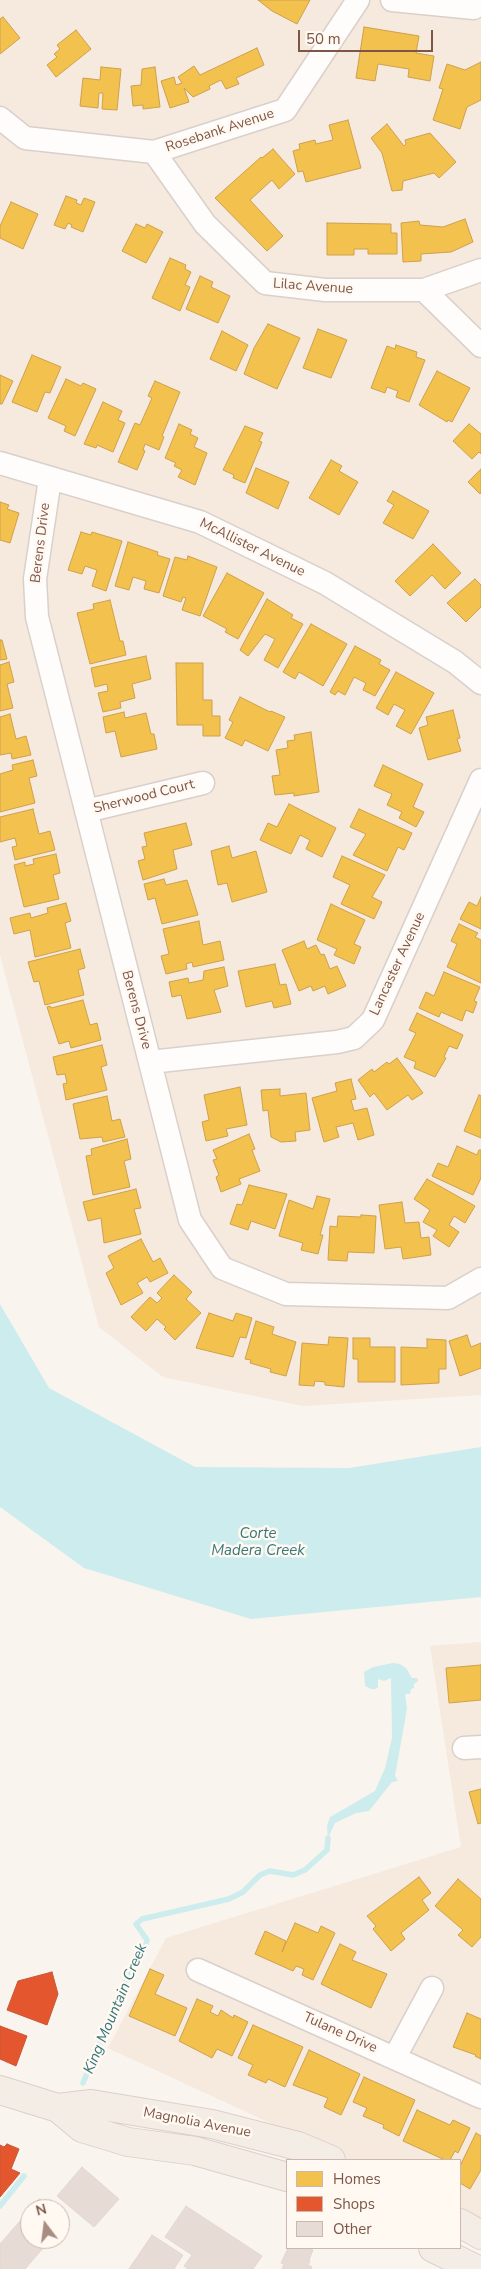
<!DOCTYPE html>
<html>
<head>
<meta charset="utf-8">
<style>
  body { margin:0 }
  #map { position:relative; width:481px; height:2269px; overflow:hidden; background:#faf4ee; font-family:"Nunito Sans",sans-serif }
  canvas { display:block }
  .legend { position:absolute; left:286px; top:2159px; width:175px; height:90px; box-sizing:border-box; background:#fff9f2; border:1px solid #cbb8ae; margin:0; padding:6px 9px; list-style:none; font-size:15px; color:#7e5648 }
  .legend li { display:flex; align-items:center; gap:10px; height:25px }
  .legend b { width:25px; border:1px solid #cbb8ae }
  .north { position:absolute; left:20px; top:2199px; width:50px; height:50px; box-sizing:border-box; background:#fff9f2; border:1px solid #cbb8ae; border-radius:50%; rotate:345deg; font-size:14px; font-weight:700; line-height:20px; text-align:center; color:#7e5648 }
  .north::after { content:''; display:block; margin:auto; width:18px; height:22px; background:#a98d82; clip-path:polygon(50% 0,100% 100%,50% 72%,0 100%) }
  .scale { position:absolute; left:298px; top:30px; width:135px; height:22px; box-sizing:border-box; border:2px solid #7e5648; border-top:0; padding-left:6px; font-size:15px; line-height:18px; white-space:nowrap; color:#7e5648; -webkit-text-stroke:4px #fff9f2; paint-order:stroke }
</style>
</head>
<body>
<div id="map">
<canvas width="481" height="2269"></canvas>
<ul class="legend">
<li><b style="height:14px;background:#f2c14e"></b>Homes</li>
<li><b style="height:14px;background:#e4572e"></b>Shops</li>
<li><b style="height:14px;background:#e7dbd5"></b>Other</li>
</ul>
<div class="north">N</div>
<div class="scale">50 m</div>
</div>
<script>
const ctx = document.querySelector('canvas').getContext('2d');
ctx.lineJoin = 'round';
function fillPath(path, color) { ctx.fillStyle = color; ctx.fill(path, 'evenodd'); }
const poly = rows => new Path2D(rows.map(r => 'M' + r).join(''));
function strokePath(path, color, width, dash) { ctx.strokeStyle = color; ctx.lineWidth = width; ctx.lineCap = dash ? 'butt' : 'round'; ctx.setLineDash(dash || []); ctx.stroke(path); }
function label(font, color, halo, rows, align = 'center') {
  ctx.font = font + ' "Nunito Sans",sans-serif'; ctx.lineWidth = 5; ctx.setLineDash([]); ctx.textBaseline = 'middle'; ctx.strokeStyle = halo; ctx.fillStyle = color; for (const [text, x, y, turn = 0] of rows) {
    ctx.save(); ctx.translate(x, y); ctx.rotate((+turn || 0) * Math.PI / 180); ctx.textAlign = isNaN(turn) ? turn : align; if (halo) ctx.strokeText(text, 0, 0); ctx.fillText(text, 0, 0); ctx.restore();
  }
}
fillPath(poly([
  [0,0,481,0,481,1395,303,1406,163,1377,99,1327,0,955],
  [481,1642,481,2221,460,2211,460,2160,350,2160,108,2048,166,1938,461,1847,430,1646]
]), '#f6e9de');
fillPath(poly([
  [0,1304,49,1388,195,1467,349,1468,481,1447,481,1597,251,1619,84,1568,0,1507],
  [393,1663,400,1664,406,1668,412,1678,417,1678,418,1681,414,1684,414,1688,411,1689,410,1694,405,1694,407,1709,395,1776,398,1781,392,1782,369,1811,356,1813,335,1823,328,1838,327,1826,330,1817,375,1791,385,1768,392,1738,391,1678,384,1681,378,1679,378,1687,376,1689,371,1689,365,1686,364,1672,373,1667]
]), '#cdeced');
const homes = poly([
  [258,0,310,0,297,24,272,11,258,0],
  [3,17,20,38,0,54,0,19,3,17],
  [364,27,419,36,416,53,434,56,430,81,408,77,409,69,378,64,375,81,356,78,364,27],
  [76,30,91,49,56,77,47,65,57,57,54,54,60,49,57,45,76,30],
  [257,48,264,65,236,78,239,84,226,89,221,80,209,86,210,89,193,97,184,88,189,102,170,108,161,81,174,77,176,85,182,83,178,77,194,66,200,75,257,48],
  [481,62,481,100,467,107,460,129,433,120,443,89,439,88,447,64,465,70,481,62],
  [101,67,121,69,117,110,102,109,103,93,99,93,98,108,80,106,83,78,100,80,101,67],
  [155,67,160,107,143,109,143,105,133,106,131,86,141,85,142,69,155,67],
  [348,120,361,168,306,182,303,171,298,172,293,151,300,149,299,144,315,140,316,144,333,140,329,125,348,120],
  [387,124,404,146,406,144,405,140,430,133,456,162,439,178,434,173,403,181,402,190,392,191,382,153,371,138,387,124],
  [273,149,295,174,279,189,272,180,250,200,283,236,267,251,215,198,261,157,262,158,273,149],
  [66,196,77,200,76,203,81,205,84,198,95,202,83,232,71,227,72,225,68,223,65,229,54,225,66,196],
  [11,202,38,214,23,249,0,238,0,226,11,202],
  [465,219,473,242,451,252,421,254,421,261,403,262,401,223,419,221,420,225,443,227,465,219],
  [327,223,391,224,391,233,397,233,397,254,368,254,368,249,354,249,354,255,327,255,327,223],
  [136,224,145,228,147,224,163,232,146,263,122,251,136,224],
  [170,258,186,265,185,269,191,272,185,285,190,287,180,311,152,298,170,258],
  [200,276,213,282,211,287,230,296,218,323,186,309,200,276],
  [268,324,300,338,277,389,244,374,254,348,268,324],
  [318,329,347,340,331,378,303,368,318,329],
  [222,331,248,345,236,371,210,359,222,331],
  [396,345,417,352,416,357,425,360,409,402,396,397,398,391,387,387,385,393,371,388,387,346,395,349,396,345],
  [32,355,61,367,50,393,45,392,37,412,12,402,32,355],
  [437,371,470,388,452,422,448,420,447,422,419,405,437,371],
  [0,375,13,381,2,404,0,404,0,375],
  [66,379,81,386,83,383,96,389,75,436,64,431,66,426,48,418,66,379],
  [155,381,180,392,162,436,164,437,159,450,145,444,143,450,145,451,137,470,118,462,135,423,140,425,152,398,148,396,155,381],
  [103,402,122,411,118,420,125,423,113,452,97,445,96,448,84,444,103,402],
  [179,424,192,430,190,434,198,438,194,447,207,453,195,485,178,477,182,470,174,466,176,463,165,458,179,424],
  [469,424,481,434,481,454,479,452,472,459,453,441,469,424],
  [245,426,263,433,259,441,262,442,245,483,233,478,234,475,223,470,245,426],
  [331,460,342,466,339,471,358,482,339,515,309,498,331,460],
  [256,468,289,482,278,509,246,493,256,468],
  [481,469,481,493,480,494,468,482,481,469],
  [393,491,429,511,413,539,383,523,394,505,387,501,393,491],
  [0,502,9,505,7,509,19,513,10,543,0,540,0,502],
  [81,532,91,535,92,532,122,541,106,591,92,586,97,570,85,566,82,574,68,570,81,532],
  [128,542,158,552,157,555,170,559,159,593,144,589,146,581,133,577,129,590,115,586,128,542],
  [433,544,461,573,445,589,432,575,410,596,395,581,433,544],
  [188,556,217,567,200,616,182,610,186,598,183,597,181,602,163,596,175,557,187,560,188,556],
  [227,573,264,593,238,639,225,632,227,629,203,616,227,573],
  [475,579,481,585,481,607,466,622,447,603,475,579],
  [267,599,293,615,291,618,303,624,278,668,264,660,275,639,265,634,248,656,240,650,267,599],
  [110,600,120,641,123,641,126,655,90,664,77,613,94,609,93,604,110,600],
  [311,624,347,644,323,686,299,672,295,679,283,672,311,624],
  [0,640,2,640,7,659,0,660,0,640],
  [355,646,381,660,379,664,390,670,375,696,363,690,366,683,354,677,345,695,338,691,335,695,330,692,355,646],
  [146,656,151,679,132,684,135,698,120,702,121,708,103,712,98,693,108,691,107,684,95,687,91,668,146,656],
  [9,662,14,682,7,684,13,708,0,711,0,665,9,662],
  [176,663,203,663,203,700,212,700,212,716,220,716,220,736,203,736,203,725,177,725,176,663],
  [396,672,434,693,411,734,396,726,405,710,394,704,388,715,376,708,396,672],
  [240,697,270,712,271,711,285,717,268,751,245,740,242,746,225,738,233,722,229,720,240,697],
  [453,710,460,738,457,739,461,751,428,760,419,728,428,725,426,717,453,710],
  [124,712,125,718,146,713,151,734,154,734,157,749,121,757,115,731,106,733,103,717,124,712],
  [10,714,16,739,26,736,31,755,12,759,11,753,0,755,0,717,10,714],
  [311,732,319,792,294,796,294,793,275,795,272,776,280,775,276,750,288,748,287,741,295,740,294,735,311,732],
  [33,760,37,776,29,778,35,803,0,812,0,774,13,770,12,765,33,760],
  [383,765,423,784,413,807,424,812,416,827,399,818,402,812,387,805,392,794,374,786,383,765],
  [289,804,336,828,322,857,306,849,310,840,300,835,291,854,260,840,268,823,277,827,289,804],
  [33,809,39,834,50,831,55,850,15,860,12,847,17,846,15,838,0,842,0,817,33,809],
  [359,809,412,833,404,850,398,847,387,871,353,855,366,834,350,827,359,809],
  [186,823,192,845,173,850,177,869,143,880,138,861,145,859,142,847,147,846,144,833,186,823],
  [229,846,232,858,256,851,267,892,232,902,227,883,218,885,211,851,229,846],
  [56,854,60,873,53,875,59,899,24,907,14,865,25,862,25,866,34,864,33,859,56,854],
  [342,856,385,875,372,897,382,902,374,919,341,904,350,885,333,877,342,856],
  [164,879,166,885,187,880,198,915,162,924,155,898,148,900,144,884,164,879],
  [481,897,481,929,460,919,469,902,477,906,481,897],
  [66,903,71,921,65,923,71,948,35,957,30,930,14,934,10,918,30,913,31,918,48,913,47,908,66,903],
  [331,904,365,920,354,944,361,947,354,964,334,955,337,949,317,940,331,904],
  [199,921,203,945,220,941,224,960,193,967,192,962,186,964,187,969,166,974,161,956,169,954,163,929,199,921],
  [459,924,478,933,475,937,481,940,481,983,447,967,457,944,451,941,459,924],
  [304,941,307,949,316,945,321,955,324,954,330,969,337,966,346,986,328,994,325,986,313,991,311,986,299,991,282,950,304,941],
  [80,949,85,968,78,970,84,995,45,1005,39,981,34,982,28,962,80,949],
  [275,964,280,985,286,984,291,1004,274,1008,272,1001,246,1007,238,971,275,964],
  [224,967,228,986,214,990,221,1012,187,1019,181,995,172,997,169,982,188,978,189,983,203,980,204,971,224,967],
  [444,972,480,987,474,1001,477,1002,473,1013,466,1010,462,1021,441,1012,439,1017,419,1008,426,992,434,996,444,972],
  [83,1000,90,1025,97,1023,101,1040,71,1048,69,1041,59,1044,47,1007,50,1006,51,1008,83,1000],
  [417,1013,463,1035,457,1049,449,1046,444,1057,446,1058,435,1077,414,1068,416,1062,404,1057,416,1033,409,1030,417,1013],
  [102,1045,107,1065,101,1067,107,1090,66,1100,63,1084,67,1083,65,1074,57,1075,53,1057,102,1045],
  [397,1058,423,1093,412,1100,408,1095,387,1110,374,1093,370,1097,358,1080,372,1069,374,1072,387,1062,389,1064,397,1058],
  [351,1079,356,1099,351,1100,354,1111,367,1108,374,1135,358,1140,353,1123,336,1127,339,1137,324,1142,312,1098,337,1091,335,1083,351,1079],
  [240,1087,247,1125,226,1129,228,1136,206,1141,202,1122,209,1120,204,1095,240,1087],
  [280,1089,280,1096,306,1093,310,1130,295,1132,296,1141,281,1142,271,1137,268,1110,263,1111,261,1090,280,1089],
  [479,1095,481,1096,481,1138,464,1131,479,1095],
  [107,1096,112,1121,120,1119,125,1137,103,1142,102,1137,80,1139,73,1104,107,1096],
  [249,1134,255,1149,252,1150,260,1171,239,1179,241,1184,221,1192,216,1177,219,1175,213,1160,217,1159,213,1150,249,1134],
  [127,1139,131,1159,124,1161,130,1187,93,1195,86,1156,92,1155,91,1149,127,1139],
  [457,1146,477,1155,479,1150,481,1150,481,1178,473,1195,432,1176,438,1163,448,1167,457,1146],
  [427,1179,475,1206,465,1223,454,1216,449,1225,459,1232,449,1247,433,1236,437,1230,423,1222,430,1210,414,1199,427,1179],
  [249,1185,287,1194,275,1229,251,1221,248,1230,230,1224,237,1204,242,1205,249,1185],
  [136,1189,141,1208,134,1209,141,1234,104,1243,101,1218,88,1221,83,1202,136,1189],
  [317,1196,330,1199,320,1235,323,1235,318,1254,301,1250,303,1243,279,1236,289,1200,313,1209,317,1196],
  [402,1202,405,1223,419,1222,421,1238,429,1237,431,1255,403,1259,401,1247,385,1249,379,1205,402,1202],
  [361,1215,376,1216,374,1253,348,1252,347,1261,328,1260,330,1226,337,1227,338,1216,361,1217,361,1215],
  [141,1239,153,1262,160,1258,168,1273,150,1282,147,1277,137,1283,143,1293,121,1305,106,1273,114,1268,108,1256,141,1239],
  [174,1275,192,1292,186,1299,201,1313,175,1340,164,1329,166,1327,157,1319,146,1331,131,1317,150,1297,157,1303,162,1298,157,1293,174,1275],
  [209,1313,233,1321,236,1313,252,1318,246,1338,240,1337,233,1357,196,1348,209,1313],
  [256,1321,274,1327,272,1334,296,1342,286,1376,270,1372,271,1369,250,1363,251,1360,245,1359,256,1321],
  [467,1335,471,1347,481,1343,481,1368,460,1376,449,1341,467,1335],
  [329,1337,348,1338,344,1387,325,1385,325,1382,315,1381,314,1386,299,1385,302,1343,328,1345,329,1337],
  [353,1338,370,1338,370,1347,395,1347,395,1382,358,1382,358,1359,353,1359,353,1338],
  [427,1339,446,1340,446,1369,439,1369,439,1383,401,1385,401,1347,427,1348,427,1339],
  [481,1665,481,1700,449,1703,446,1668,481,1665],
  [481,1789,481,1823,478,1824,469,1792,481,1789],
  [419,1877,431,1893,422,1900,429,1910,401,1933,405,1939,391,1951,373,1929,376,1926,367,1916,419,1877],
  [458,1879,481,1899,481,1937,472,1947,458,1935,463,1930,435,1906,458,1879],
  [295,1923,318,1933,321,1926,335,1933,313,1980,302,1975,304,1969,296,1966,293,1971,255,1954,265,1931,286,1941,282,1952,295,1923],
  [340,1944,356,1952,352,1960,387,1974,371,2008,321,1984,340,1944],
  [150,1969,164,1975,155,1994,187,2008,175,2036,129,2016,150,1969],
  [197,1999,213,2006,210,2012,218,2016,221,2010,233,2018,234,2015,248,2022,232,2056,217,2049,212,2058,179,2041,197,1999],
  [467,2013,481,2019,481,2059,475,2056,476,2055,453,2047,467,2013],
  [253,2025,303,2047,285,2087,268,2079,266,2083,248,2075,253,2065,238,2058,253,2025],
  [309,2050,360,2074,341,2115,324,2107,328,2098,293,2085,309,2050],
  [364,2077,415,2100,399,2136,383,2128,384,2125,363,2116,367,2108,353,2102,364,2077],
  [417,2110,450,2125,453,2120,470,2128,458,2153,455,2151,450,2160,445,2160,403,2141,417,2110],
  [476,2133,481,2136,481,2170,470,2189,460,2183,460,2166,476,2133]
]);
fillPath(homes, '#f2c14e');
strokePath(homes, '#cfa14c', 1);
const shops = poly([
  [52,1972,58,1994,47,2025,7,2010,18,1981,52,1972],
  [0,2026,27,2036,16,2066,0,2059,0,2026],
  [7,2144,19,2149,11,2169,20,2173,0,2197,0,2145,4,2147,7,2144]
]);
fillPath(shops, '#e4572e');
strokePath(shops, '#c55736', 1);
strokePath(poly([
  [83,2083,129,1974,145,1949,147,1940,136,1924,142,1919,229,1899,243,1892,260,1875,270,1871,293,1875,305,1870,327,1850,328,1838],
  [0,2206,24,2176]
]), '#cdeced', 5.5);
const building = poly([
  [82,2167,119,2199,94,2227,57,2196,82,2167],
  [39,2199,51,2209,30,2209,30,2239,51,2239,25,2269,0,2269,0,2244,39,2199],
  [186,2206,262,2256,253,2269,188,2269,184,2266,192,2255,165,2237,186,2206],
  [152,2235,183,2255,174,2269,129,2269,152,2235],
  [288,2248,310,2248,313,2250,309,2260,310,2261,308,2265,312,2267,311,2269,282,2269,284,2264,281,2263,288,2248]
]);
fillPath(building, '#e7dbd5');
strokePath(building, '#e4d6cf', 1);
const minor = poly([
  [392,0,474,8],
  [0,118,25,138,154,152,285,110,358,0],
  [154,152,205,224,265,283,325,290,424,290,481,346],
  [424,290,481,270],
  [0,463,200,522,325,583,455,662,481,683],
  [50,479,35,579,37,617,190,1220,222,1268,286,1294,448,1298,481,1279],
  [86,811,203,783],
  [150,1062,337,1042,354,1038,373,1020,481,780],
  [464,1748,481,1747],
  [198,1970,481,2097],
  [395,2057,432,1988]
]);
const major = poly([
  [0,2090,58,2108,82,2128,128,2142,195,2151,287,2177],
  [58,2108,91,2104,212,2124,298,2146,331,2160],
  [460,2223,481,2235],
  [433,2248,476,2269]
]);
strokePath(minor, '#d9d0ca', 25);
strokePath(major, '#dccfca', 30);
strokePath(minor, '#fefdfc', 22);
strokePath(major, '#f4ede6', 28);
label('14px', '#7e5648', '#fff9f2', [
  ["Rosebank Avenue",220,131,-18],
  ["Lilac Avenue",313,287,4],
  ["Berens Drive",41,543,-83],
  ["McAllister Avenue",252,548,26],
  ["Sherwood Court",144,797,-14],
  ["Lancaster Avenue",398,964,-65],
  ["Berens Drive",136,1010,75],
  ["Tulane Drive",340,2033,24],
  ["Magnolia Avenue",197,2123,11]
]);
label('italic 15px', '#36777c', '#fff9f2', [
  ["Corte",258,1534],
  ["Madera Creek",258,1551],
  ["King Mountain Creek",116,2009,-67]
]);
</script>
</body>
</html>
